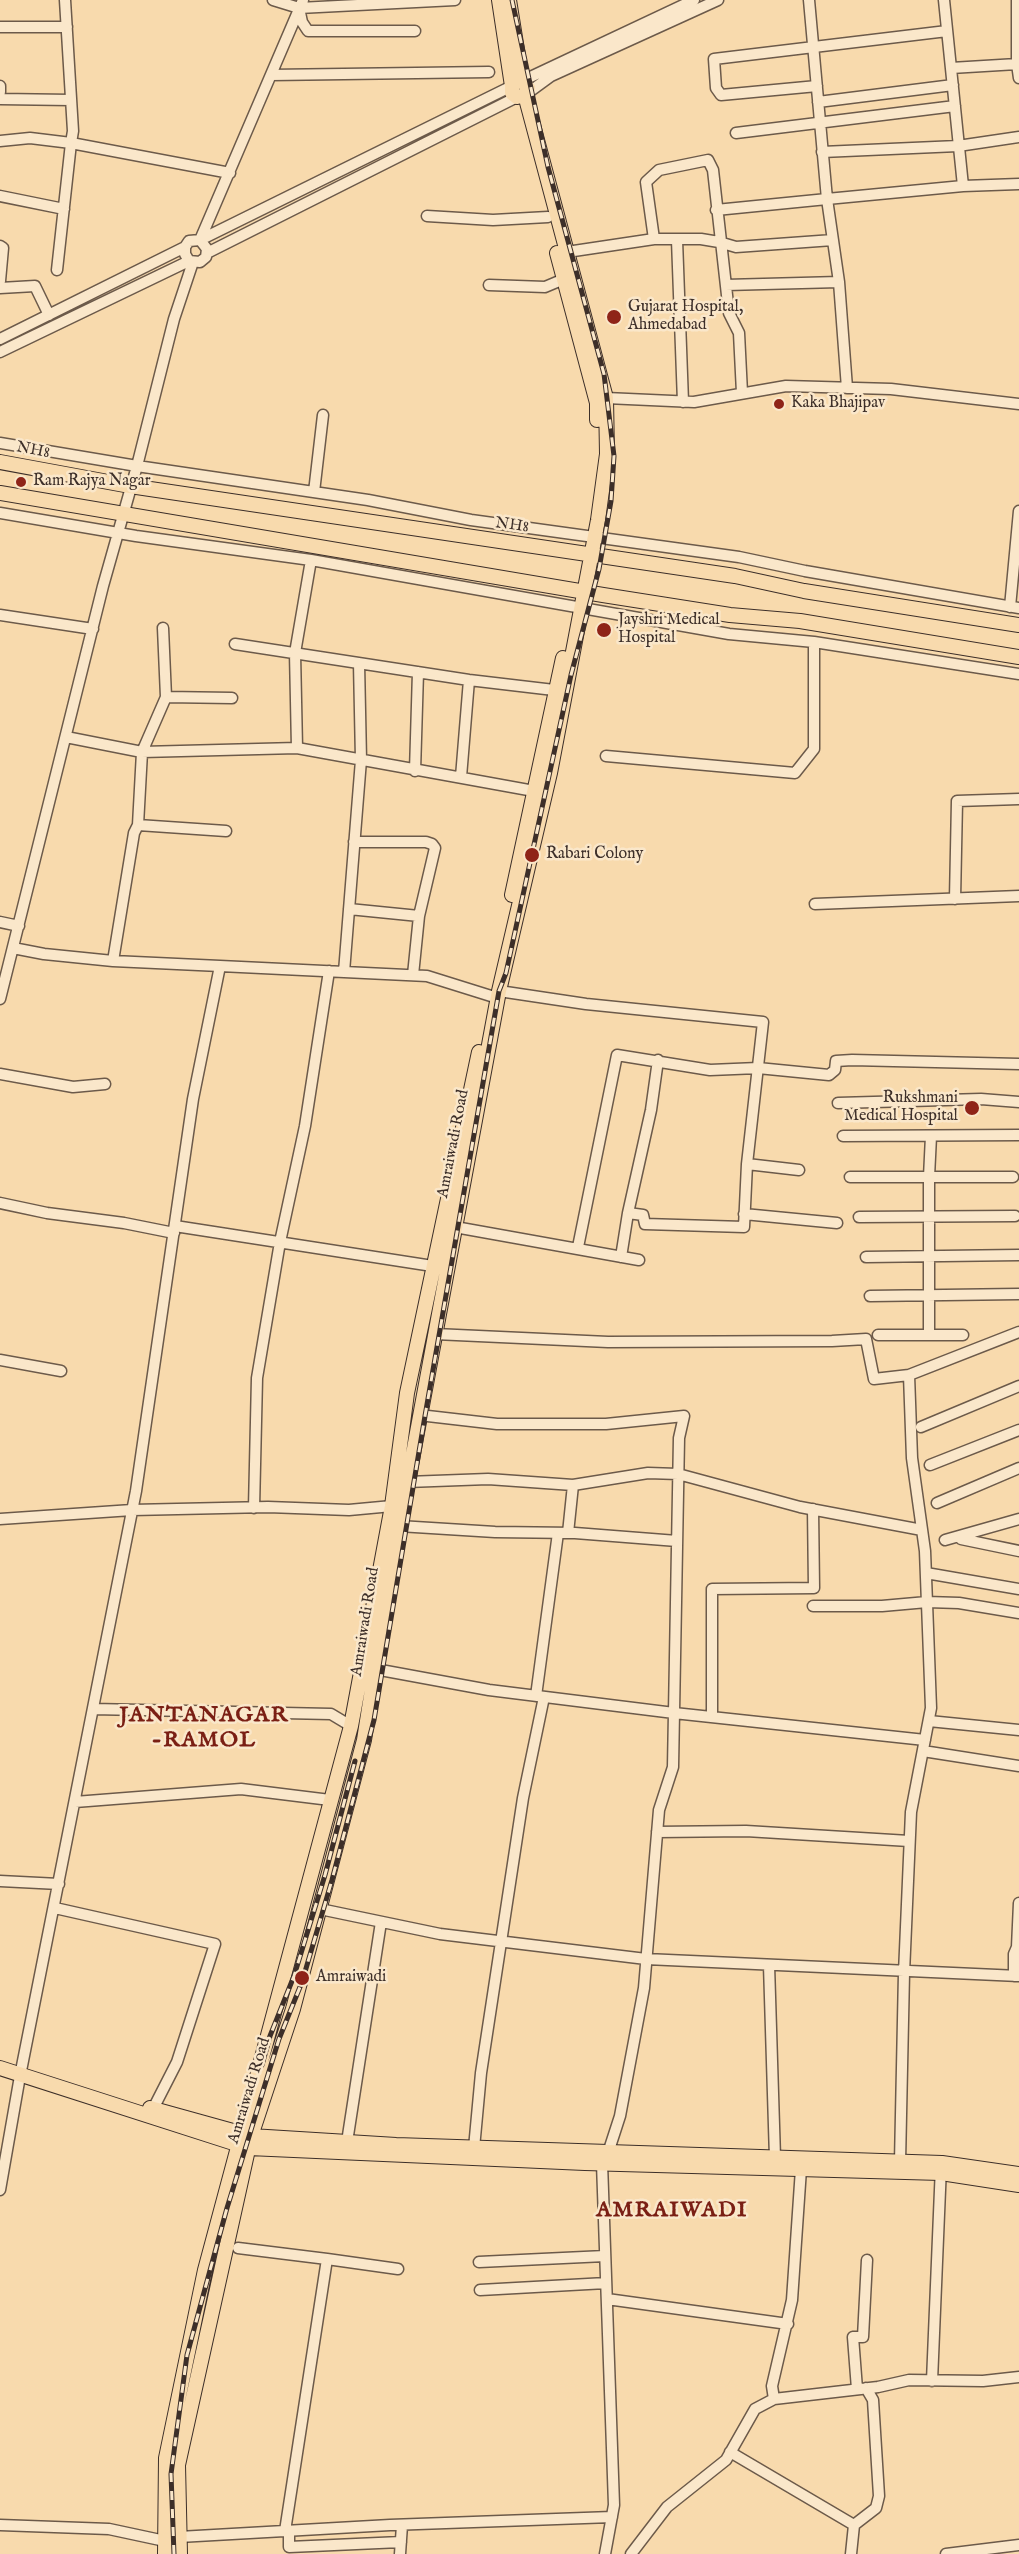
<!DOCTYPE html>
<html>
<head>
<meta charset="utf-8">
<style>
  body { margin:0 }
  canvas { display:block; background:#f8daad }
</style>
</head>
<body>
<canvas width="1019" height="2554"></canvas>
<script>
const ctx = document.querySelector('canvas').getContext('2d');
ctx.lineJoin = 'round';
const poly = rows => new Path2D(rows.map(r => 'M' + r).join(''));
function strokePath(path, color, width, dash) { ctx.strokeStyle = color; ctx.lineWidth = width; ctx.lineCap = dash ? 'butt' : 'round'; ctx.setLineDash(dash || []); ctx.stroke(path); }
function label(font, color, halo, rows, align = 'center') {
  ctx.font = font + ' "IM FELL English",serif'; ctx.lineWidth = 5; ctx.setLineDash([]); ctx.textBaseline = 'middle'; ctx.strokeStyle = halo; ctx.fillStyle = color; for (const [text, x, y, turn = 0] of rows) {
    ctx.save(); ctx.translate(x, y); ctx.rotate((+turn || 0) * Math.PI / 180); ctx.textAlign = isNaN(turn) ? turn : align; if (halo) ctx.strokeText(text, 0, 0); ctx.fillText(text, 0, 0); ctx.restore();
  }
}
const minor = poly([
  [65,0,73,131,71,143,230,173],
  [273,0,299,8],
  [809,0,827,199,963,186,944,0],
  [1017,0,1017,64,1019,78],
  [0,27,67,27],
  [415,31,308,31,302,22,299,8,455,0],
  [951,68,1017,64],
  [271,75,489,72],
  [522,81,694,0],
  [0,86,0,92],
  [817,86,721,95,716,88,714,59,947,31],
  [525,95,551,76,718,0],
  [0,99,71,100],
  [818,102,953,85],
  [736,133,955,106],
  [0,141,30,138,71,143,57,270],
  [822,152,958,146,1019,137],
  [963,186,1019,184],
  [0,196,64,209],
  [716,210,827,199,839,282,847,388],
  [427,216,493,220,548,217],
  [654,239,646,182,659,170,708,160,713,170,729,313,739,333,742,393],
  [200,240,512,86],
  [200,240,303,0],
  [677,240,683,402],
  [0,246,3,248,0,281],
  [567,252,654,239,701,239,719,242,736,247,833,240],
  [207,253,517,97],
  [489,285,545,287,564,279],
  [726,285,839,282],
  [0,288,35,286,49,315],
  [0,339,185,247],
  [0,352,189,261,200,262,206,257,207,249,200,240,189,241,185,247,185,254,189,261],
  [606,398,694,402,786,386,891,389,1019,404],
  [0,443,137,466,368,500,471,520,739,557,805,571,1019,608],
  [314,492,323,415],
  [0,513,136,536,311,560,729,634,814,642,1019,674],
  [1010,607,1019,511],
  [0,615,93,629],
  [163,628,166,697,232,698],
  [235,644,469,680,554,690],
  [66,737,142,752,166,697],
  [297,748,295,653,311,560],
  [606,756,795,773,814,749,814,642],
  [415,771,418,672],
  [461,777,469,680],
  [138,825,226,831],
  [354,842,426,842,432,844,435,848,419,916,413,975],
  [955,899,957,801,1019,799],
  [815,904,1019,896],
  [349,909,419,916],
  [0,922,19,926],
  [13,948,44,954,113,961,220,966],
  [113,961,134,833,138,825,142,752,297,748,534,791],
  [344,972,361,760,359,663],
  [499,991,586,1004,763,1022,747,1164,744,1227,645,1224,643,1215,628,1213],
  [0,999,103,586,137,466,174,319,193,262],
  [0,1074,73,1087,105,1084],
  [838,1103,981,1099,1019,1102],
  [843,1136,1019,1135],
  [747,1164,799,1170],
  [850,1177,1013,1177],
  [0,1203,47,1213,124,1223,174,1233],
  [744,1214,837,1223],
  [859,1217,1015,1216],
  [175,1226,439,1267],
  [455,1227,639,1260],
  [578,1247,617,1055,710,1070,758,1068,829,1075,835,1070,836,1061,852,1060,1019,1064],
  [621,1257,628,1213,651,1110,658,1060],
  [866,1257,1019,1255],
  [870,1296,1019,1294],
  [435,1334,608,1342,832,1341,866,1339,874,1379,909,1375,1019,1332],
  [878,1335,963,1335],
  [929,1335,929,1177,931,1136],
  [0,1360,61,1371],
  [419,1415,497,1424,606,1424,684,1416,679,1438,673,1767,659,1810,644,1988,620,2116,608,2153,602,2163,614,2505,605,2554],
  [921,1427,1019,1386],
  [930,1465,1019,1430],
  [407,1482,488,1479,573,1485],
  [937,1503,1019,1468],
  [254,1508,257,1378,280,1242,305,1126,329,971],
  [0,1519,132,1510,268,1507,349,1510,392,1506],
  [399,1526,495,1532,575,1533,677,1541],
  [568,1533,573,1485,648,1473,678,1474,800,1507,922,1530],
  [961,1539,1019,1551],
  [945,1540,1019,1519],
  [926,1573,1019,1589],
  [813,1606,882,1606,927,1602,959,1603,1019,1613],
  [375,1669,489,1690,674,1713,925,1740],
  [536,1696,558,1533],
  [93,1709,331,1714,351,1726],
  [712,1717,712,1589,814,1588,813,1509],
  [929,1721,1019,1730],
  [923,1751,1019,1766],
  [75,1802,241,1789,330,1800],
  [657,1832,746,1831,909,1841],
  [0,1881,59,1884],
  [55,1908,215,1944,177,2062,153,2109],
  [320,1909,440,1934,646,1959,1019,1976],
  [769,1965,775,2158],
  [1014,1976,1014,1954,1017,1947,1019,1903],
  [347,2142,381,1922],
  [474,2148,481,2073,523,1798,544,1697],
  [900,2162,904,1973,911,1812,931,1708,925,1551,912,1458,909,1375],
  [0,2190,20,2076,136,1491,193,1099,220,966,427,976,491,996],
  [238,2248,327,2259,285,2531],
  [327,2259,398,2269],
  [479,2262,605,2256],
  [480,2290,606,2283],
  [607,2299,788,2324],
  [932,2381,941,2166],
  [857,2389,853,2337,863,2337,867,2260],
  [774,2399,772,2386,792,2300,801,2169],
  [730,2452,854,2525,851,2554],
  [0,2525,109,2529,165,2541,179,2537,390,2525,612,2517],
  [854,2525,876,2508,879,2496,873,2400,866,2388],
  [289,2531,289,2547,401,2542],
  [400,2554,402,2525],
  [631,2554,667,2507,726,2460,755,2409,774,2399,878,2387,909,2380,983,2381,1019,2377],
  [946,2554,1019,2545]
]);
const major = poly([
  [499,0,512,86],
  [509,0,522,81,528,88,525,95,517,97,512,93,512,86,515,82,522,81],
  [557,253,597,403,597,420],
  [0,462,130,486,735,576,804,591,1019,625],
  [0,493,603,595,730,615,800,621,1019,657],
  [512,895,563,658],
  [0,2068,249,2148,585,2163,941,2173,1019,2185],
  [150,2108,251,2136,396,2145,942,2163,1019,2174],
  [165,2554,166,2458,205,2270,351,1726,392,1506,407,1393,479,1052],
  [180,2554,178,2465,251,2136,293,2009,364,1740,387,1594,499,991,550,773,598,520,607,454,606,398,525,95]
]);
strokePath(minor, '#6c5a4a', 13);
strokePath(major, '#3d2f29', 16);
strokePath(minor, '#fae7ca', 10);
strokePath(major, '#f8daad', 14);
const rail = poly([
  [262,2065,270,2036,294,1976,325,1875,355,1761],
  [174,2554,171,2474,187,2355,227,2208,279,2039,302,1982,332,1880,374,1720,425,1416,499,991,506,973,571,675,599,569,611,501,614,456,604,374,548,167,512,0]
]);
strokePath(rail, '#3d2f29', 5);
strokePath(rail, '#fae7ca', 3, [9]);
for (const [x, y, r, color] of [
  [614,317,8,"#8f2418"],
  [779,404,6,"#8f2418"],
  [21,482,6,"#8f2418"],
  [604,630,8,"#8f2418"],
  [532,855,8,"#8f2418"],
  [972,1108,8,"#8f2418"],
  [302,1978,8,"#8f2418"]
]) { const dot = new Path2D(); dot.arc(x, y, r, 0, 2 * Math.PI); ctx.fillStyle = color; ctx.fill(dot); strokePath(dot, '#fae7ca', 2); }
label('16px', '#3d2f29', '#fae7ca', [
  ["Gujarat Hospital,",628,308],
  ["Ahmedabad",628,326],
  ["Kaka Bhajipav",791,404],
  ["Ram Rajya Nagar",33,482],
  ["Jayshri Medical",618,621],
  ["Hospital",618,639],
  ["Rabari Colony",546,855],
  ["Rukshmani",958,1099,"right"],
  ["Medical Hospital",958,1117,"right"],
  ["Amraiwadi",316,1978]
], 'left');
label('16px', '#3d2f29', '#fae7ca', [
  ["NH8",33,451,11],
  ["NH8",512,526,8],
  ["Amraiwadi Road",454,1144,-79],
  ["Amraiwadi Road",366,1622,-81],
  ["Amraiwadi Road",250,2091,-73]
]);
ctx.letterSpacing = '1.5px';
label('bold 22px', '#7a1f14', '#fae7ca', [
  ["JANTANAGAR",204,1716],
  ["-RAMOL",204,1741],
  ["AMRAIWADI",672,2211]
]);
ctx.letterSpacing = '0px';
</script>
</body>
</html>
